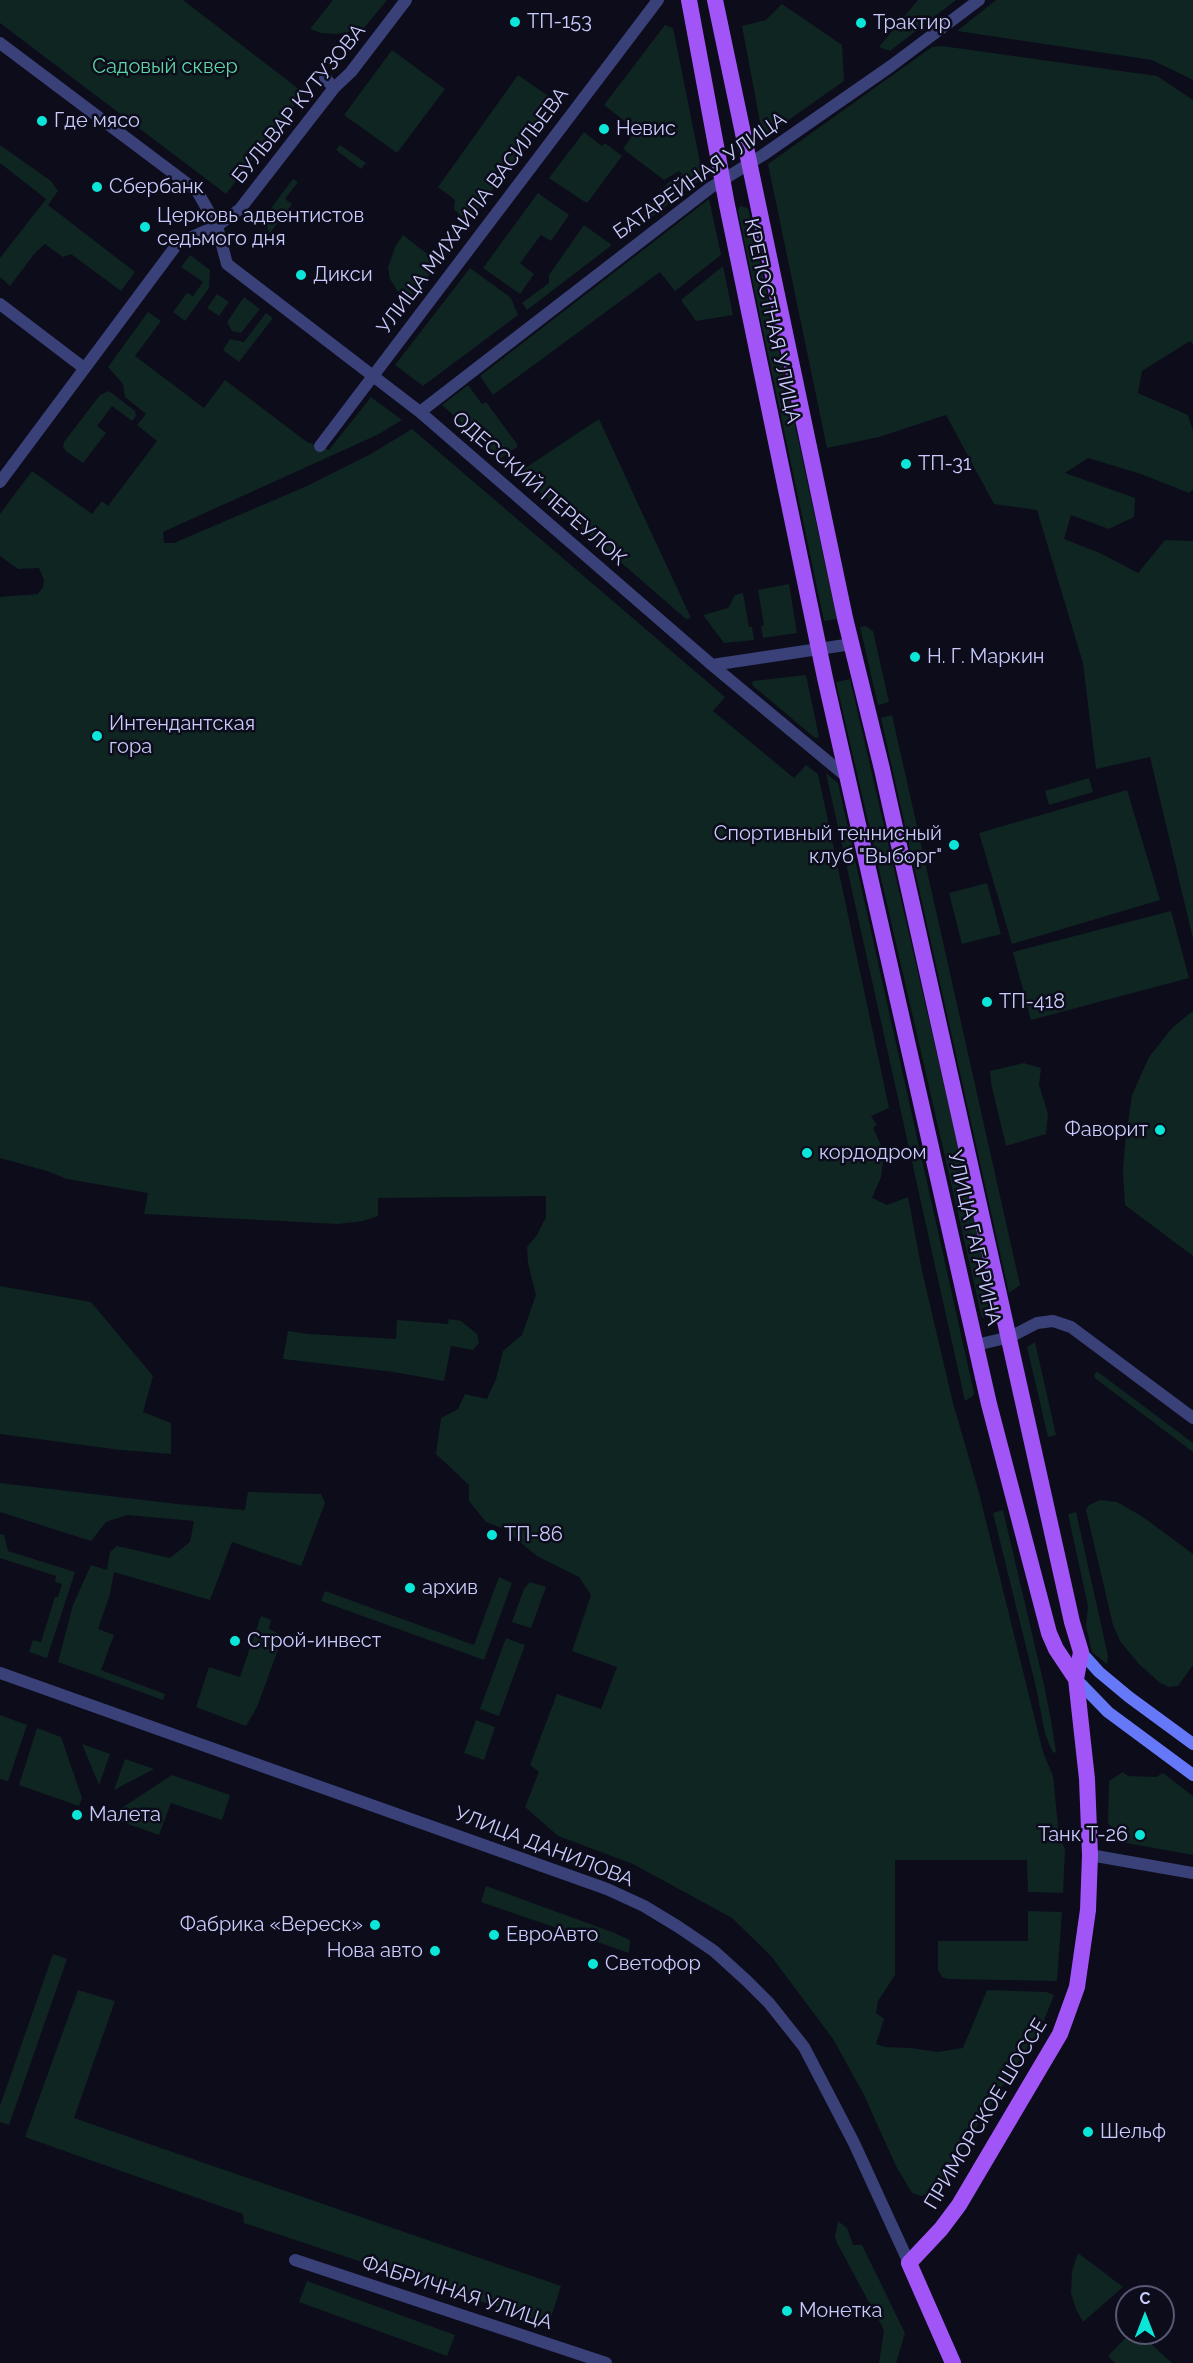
<!DOCTYPE html>
<html>
<head>
<meta charset="utf-8">
<style>
  body { margin:0 }
  #map { position:relative; width:1193px; height:2363px; overflow:hidden; background:#0c0c1b; font-family:Raleway,sans-serif }
  canvas { display:block }
  .north { position:absolute; left:1115px; top:2285px; width:60px; height:60px; box-sizing:border-box; background:#0c0c1b; border:2px solid #585875; border-radius:50%; rotate:0deg; font-size:16px; font-weight:700; line-height:24px; text-align:center; color:#c9cbfc }
  .north::after { content:''; display:block; margin:auto; width:21px; height:27px; background:#0be6d9; clip-path:polygon(50% 0,100% 100%,50% 72%,0 100%) }
</style>
</head>
<body>
<div id="map">
<canvas width="1193" height="2363"></canvas>
<div class="north">С</div>
</div>
<script>
const ctx = document.querySelector('canvas').getContext('2d');
ctx.lineJoin = 'round';
function fillPath(path, color) { ctx.fillStyle = color; ctx.fill(path, 'evenodd'); }
const poly = rows => new Path2D(rows.map(r => 'M' + r).join(''));
function strokePath(path, color, width, dash) { ctx.strokeStyle = color; ctx.lineWidth = width; ctx.lineCap = dash ? 'butt' : 'round'; ctx.setLineDash(dash || []); ctx.stroke(path); }
function label(font, color, halo, rows, align = 'center') {
  ctx.font = font + ' Raleway,sans-serif'; ctx.lineWidth = 5; ctx.setLineDash([]); ctx.textBaseline = 'middle'; ctx.strokeStyle = halo; ctx.fillStyle = color; for (const [text, x, y, turn = 0] of rows) {
    ctx.save(); ctx.translate(x, y); ctx.rotate((+turn || 0) * Math.PI / 180); ctx.textAlign = isNaN(turn) ? turn : align; if (halo) ctx.strokeText(text, 0, 0); ctx.fillText(text, 0, 0); ctx.restore();
  }
}
fillPath(poly([
  [0,0,183,0,304,93,226,194,0,23],
  [333,0,387,0,365,27,359,30,336,34,321,33,310,29],
  [918,0,956,0,890,51,879,47],
  [996,0,1193,0,1193,80,1152,60,957,31],
  [782,4,842,45,844,81,763,138,742,26,766,20],
  [665,25,673,28,703,177,639,227,635,227,668,183,682,174,679,171,664,180,623,149,636,130,604,105],
  [942,46,1157,76,1193,100,1193,344,1190,341,1142,371,1138,393,1188,415,1193,431,1193,489,1189,493,1141,474,1088,458,1065,473,1135,498,1134,517,1109,529,1071,515,1064,539,1100,553,1138,573,1165,540,1193,541,1193,939,1150,757,1096,769,1083,663,1037,510,994,504,946,415,879,437,827,448,768,164,932,47],
  [392,50,445,89,397,153,344,115],
  [518,75,557,102,410,301,397,290,390,279,388,268,395,247,403,235,435,260,465,220,454,209,455,200,438,187],
  [584,132,602,146,605,143,622,156,588,202,585,202,549,178],
  [0,145,51,181,58,191,48,205,135,272,121,291,71,254,63,257,45,244,34,254,10,286,0,277,0,258,46,199,0,163],
  [340,145,366,163,361,169,336,150],
  [293,179,298,182,285,199,292,204,270,233,264,221,265,216],
  [538,193,569,215,551,241,541,235,520,263,534,274,520,294,483,268],
  [709,199,721,255,675,291,660,272,493,395,480,376],
  [740,206,748,208,837,619,824,621,738,211],
  [584,225,612,245,527,310,522,303,549,283,549,275],
  [190,255,210,270,209,288,185,321,173,312,187,293,193,296,203,282,181,267],
  [723,266,733,315,696,321,681,300],
  [470,268,511,298,518,315,423,386,395,365],
  [217,294,229,302,219,316,207,308],
  [244,297,260,309,241,333,232,331,227,322],
  [148,312,161,321,135,356,204,408,225,380,307,442,329,450,371,397,402,420,377,435,163,532,164,543,174,543,307,486,369,455,412,429,725,697,713,711,794,778,806,765,818,774,889,1108,871,1116,877,1125,873,1128,880,1143,883,1162,881,1177,872,1198,887,1205,908,1197,922,1271,953,1403,979,1493,1043,1752,1053,1776,1059,1837,1065,1849,1063,1893,1028,1892,1027,1860,895,1860,895,1975,878,2001,876,2013,884,2019,876,2044,885,2047,911,2048,938,2052,963,2048,987,1990,1046,1992,1054,1995,1042,2025,939,2184,930,2193,921,2196,912,2193,896,2166,863,2093,833,2039,771,1956,732,1918,633,1864,558,1836,525,1807,539,1772,530,1765,557,1694,601,1709,617,1667,572,1651,591,1595,579,1577,537,1556,504,1529,486,1522,469,1501,469,1485,436,1454,441,1418,458,1409,465,1394,487,1399,496,1379,503,1351,522,1335,536,1295,528,1263,527,1247,537,1235,546,1217,546,1196,378,1198,378,1216,363,1221,338,1224,144,1214,148,1193,67,1179,47,1171,0,1158,0,597,38,594,43,587,44,580,39,568,18,569,0,556,0,514,32,471,92,514,102,501,108,506,157,441,137,425,146,414,125,397,123,384,108,367],
  [266,313,273,318,239,362,223,350,230,339,244,342],
  [468,385,482,404,486,402,517,444,517,447,501,458,442,405],
  [109,391,135,411,136,416,132,421,112,406,97,426,106,433,83,463,67,452,63,447,64,442,100,395],
  [599,419,650,530,691,618,686,619,518,473],
  [789,584,797,633,763,638,761,626,764,625,758,590],
  [743,593,749,627,752,627,754,640,724,643,703,615,728,608,735,595],
  [866,626,873,631,889,702,878,705,860,627],
  [806,675,819,737,815,738,752,685,753,681],
  [850,679,997,1314,982,1318,836,682],
  [892,715,1020,1285,1009,1293,881,718],
  [826,773,838,783,974,1393,973,1396,965,1401],
  [1089,778,1093,792,1049,805,1045,791],
  [1127,790,1160,900,1012,944,979,833],
  [987,883,1001,934,962,944,949,893],
  [1171,911,1189,978,1031,1020,1013,952],
  [1193,1011,1193,1256,1125,1205,1123,1171,1125,1144,1132,1095,1149,1057,1173,1027],
  [1024,1063,1041,1068,1039,1085,1048,1114,1046,1134,1006,1146,991,1083,990,1071],
  [0,1286,91,1302,153,1376,143,1412,171,1423,171,1454,121,1450,0,1434],
  [449,1319,461,1321,477,1334,479,1343,473,1350,451,1346,444,1381,394,1372,283,1359,288,1331,308,1334,396,1339,397,1320,448,1324],
  [1035,1342,1056,1435,1048,1437,1027,1347],
  [1096,1372,1098,1372,1193,1443,1193,1452,1096,1379,1094,1376],
  [0,1483,177,1504,245,1510,248,1492,321,1494,325,1503,301,1566,232,1542,210,1600,114,1572,110,1594,98,1629,114,1635,101,1670,165,1694,163,1700,58,1662,73,1605,91,1565,107,1570,110,1552,117,1546,170,1558,190,1542,194,1521,127,1515,106,1522,91,1541,0,1512],
  [1100,1500,1117,1502,1143,1517,1193,1554,1193,1665,1178,1686,1169,1687,1160,1683,1139,1664,1120,1641,1113,1625,1086,1510,1089,1505],
  [1003,1510,1045,1689,1052,1726,1056,1752,1053,1753,1045,1734,1036,1687,993,1513],
  [1076,1512,1108,1656,1107,1664,1092,1652,1086,1626,1088,1606,1068,1514],
  [0,1534,4,1535,8,1551,75,1572,47,1658,29,1652,33,1640,41,1642,55,1597,58,1597,62,1584,55,1582,56,1576,0,1558],
  [499,1577,512,1583,484,1660,321,1601,325,1591,474,1645],
  [530,1582,546,1587,531,1628,512,1622,524,1589],
  [261,1616,271,1620,269,1629,283,1636,257,1707,246,1726,196,1707,209,1667,240,1677],
  [506,1638,525,1645,499,1716,480,1709],
  [0,1715,27,1725,8,1781,0,1779],
  [476,1720,495,1727,484,1760,464,1753],
  [37,1728,61,1737,82,1798,79,1806,19,1785],
  [82,1744,110,1754,99,1785],
  [125,1759,154,1769,114,1790],
  [1123,1772,1128,1776,1156,1777,1163,1773,1193,1796,1193,1855,1121,1842,1115,1836,1108,1822,1109,1781],
  [172,1775,230,1795,222,1820,171,1803,159,1835,114,1819,117,1811],
  [486,1886,612,1932,630,1940,629,1953,481,1902],
  [1028,1911,1062,1912,1057,1981,947,1979,942,1977,938,1970,938,1941,1028,1941],
  [53,1954,67,1959,9,2125,0,2122,0,2106],
  [78,1990,115,2001,74,2118,561,2286,549,2324,244,2223,243,2214,25,2137],
  [838,2221,847,2228,853,2245,862,2245,905,2333,896,2363,879,2363,884,2330,837,2243,835,2237],
  [1078,2253,1123,2287,1083,2322,1076,2309,1071,2293,1072,2271],
  [307,2281,455,2335,447,2356,299,2302],
  [1130,2333,1139,2333,1172,2363,1115,2363,1108,2356]
]), '#0f2521');
strokePath(poly([
  [0,43,197,191,217,226,227,264,420,412,712,665,848,778],
  [325,78,334,88],
  [0,304,84,368],
  [420,412,710,188,763,155,891,66,979,0],
  [320,446,658,0],
  [0,482,178,243,217,226,240,209,334,88,351,72,406,0],
  [712,665,852,644],
  [976,1345,1010,1337,1037,1323,1053,1321,1071,1327,1193,1418],
  [1090,1855,1193,1873],
  [295,2260,606,2363]
]), '#394178', 12);
strokePath(poly([
  [0,1673,607,1889,644,1906,677,1926,714,1951,747,1981,769,2003,804,2047,854,2143,909,2263]
]), '#394178', 12);
strokePath(poly([
  [1081,1652,1099,1672,1129,1697,1193,1744],
  [1076,1679,1108,1712,1193,1775]
]), '#6578f7', 12);
strokePath(poly([
  [689,0,727,205,825,678,989,1404,1049,1633,1056,1649,1076,1679],
  [715,0,845,618,882,769,1072,1622,1081,1652,1076,1679,1087,1779,1090,1855,1088,1910,1077,1987,1060,2034,959,2205,941,2229,909,2263,953,2363]
]), '#a155f7', 16);
for (const [x, y, r, color] of [
  [515,22,6,"#0be6d9"],
  [861,23,6,"#0be6d9"],
  [42,121,6,"#0be6d9"],
  [604,129,6,"#0be6d9"],
  [97,187,6,"#0be6d9"],
  [145,227,6,"#0be6d9"],
  [301,275,6,"#0be6d9"],
  [906,464,6,"#0be6d9"],
  [915,657,6,"#0be6d9"],
  [97,736,6,"#0be6d9"],
  [954,845,6,"#0be6d9"],
  [987,1002,6,"#0be6d9"],
  [1160,1130,6,"#0be6d9"],
  [807,1153,6,"#0be6d9"],
  [492,1535,6,"#0be6d9"],
  [410,1588,6,"#0be6d9"],
  [235,1641,6,"#0be6d9"],
  [77,1815,6,"#0be6d9"],
  [1140,1835,6,"#0be6d9"],
  [375,1925,6,"#0be6d9"],
  [494,1935,6,"#0be6d9"],
  [435,1951,6,"#0be6d9"],
  [593,1964,6,"#0be6d9"],
  [1088,2132,6,"#0be6d9"],
  [787,2311,6,"#0be6d9"]
]) { const dot = new Path2D(); dot.arc(x, y, r, 0, 2 * Math.PI); ctx.fillStyle = color; ctx.fill(dot); strokePath(dot, '#0c0c1b', 2); }
label('20px', '#c9cbfc', '#0c0c1b', [
  ["ТП-153",527,22],
  ["Трактир",873,23],
  ["Где мясо",54,121],
  ["Невис",616,129],
  ["Сбербанк",109,187],
  ["Церковь адвентистов",157,216],
  ["седьмого дня",157,239],
  ["Дикси",313,275],
  ["ТП-31",918,464],
  ["Н. Г. Маркин",927,657],
  ["Интендантская",109,724],
  ["гора",109,747],
  ["Спортивный теннисный",942,834,"right"],
  ["клуб \"Выборг\"",942,857,"right"],
  ["ТП-418",999,1002],
  ["Фаворит",1148,1130,"right"],
  ["кордодром",819,1153],
  ["ТП-86",504,1535],
  ["архив",422,1588],
  ["Строй-инвест",247,1641],
  ["Малета",89,1815],
  ["Танк Т-26",1128,1835,"right"],
  ["Фабрика «Вереск»",363,1925,"right"],
  ["ЕвроАвто",506,1935],
  ["Нова авто",423,1951,"right"],
  ["Светофор",605,1964],
  ["Шельф",1100,2132],
  ["Монетка",799,2311]
], 'left');
label('20px', '#5ad7a4', '#0c0c1b', [
  ["Садовый сквер",165,67]
]);
label('20px', '#c9cbfc', '#0c0c1b', [
  ["БУЛЬВАР КУТУЗОВА",299,104,-51],
  ["БАТАРЕЙНАЯ УЛИЦА",700,176,-35],
  ["УЛИЦА МИХАИЛА ВАСИЛЬЕВА",473,211,-53],
  ["КРЕПОСТНАЯ УЛИЦА",772,321,78],
  ["ОДЕССКИЙ ПЕРЕУЛОК",539,489,41],
  ["УЛИЦА ГАГАРИНА",974,1238,77],
  ["УЛИЦА ДАНИЛОВА",544,1847,21],
  ["ПРИМОРСКОЕ ШОССЕ",986,2114,-59],
  ["ФАБРИЧНАЯ УЛИЦА",457,2293,18]
]);
</script>
</body>
</html>
